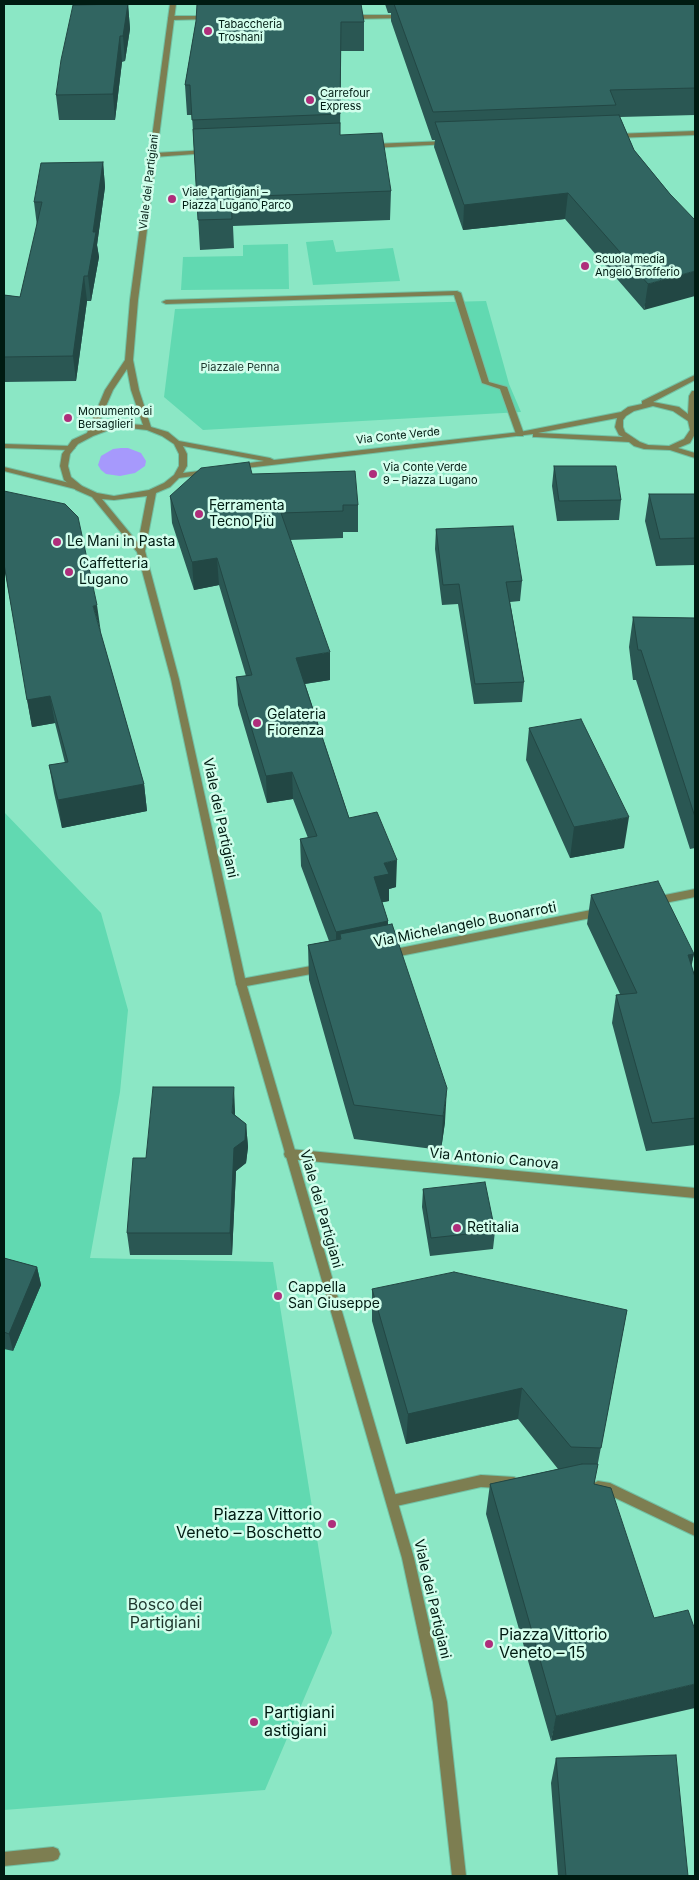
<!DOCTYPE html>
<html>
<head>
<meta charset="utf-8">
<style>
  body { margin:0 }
  #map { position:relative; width:699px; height:1880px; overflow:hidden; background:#8be7c5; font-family:Inter,sans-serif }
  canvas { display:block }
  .frame { position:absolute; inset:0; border:5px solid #001b12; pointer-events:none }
</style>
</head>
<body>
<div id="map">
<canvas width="699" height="1880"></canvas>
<div class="frame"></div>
</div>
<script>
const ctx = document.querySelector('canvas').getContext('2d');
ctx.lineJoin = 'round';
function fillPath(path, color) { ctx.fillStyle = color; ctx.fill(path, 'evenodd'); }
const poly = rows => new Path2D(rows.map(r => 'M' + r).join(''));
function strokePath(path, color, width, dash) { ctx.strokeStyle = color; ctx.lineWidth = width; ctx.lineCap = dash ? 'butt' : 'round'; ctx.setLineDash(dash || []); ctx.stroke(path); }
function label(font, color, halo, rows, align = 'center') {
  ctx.font = font + ' Inter,sans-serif'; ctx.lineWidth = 5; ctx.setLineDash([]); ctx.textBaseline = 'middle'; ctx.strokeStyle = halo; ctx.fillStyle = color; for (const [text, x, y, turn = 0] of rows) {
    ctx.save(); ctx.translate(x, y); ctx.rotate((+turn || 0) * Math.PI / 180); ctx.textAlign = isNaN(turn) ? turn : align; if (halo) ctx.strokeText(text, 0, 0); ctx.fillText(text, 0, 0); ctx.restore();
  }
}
fillPath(poly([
  [333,240,336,252,393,248,400,281,313,285,306,242],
  [288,244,289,289,181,290,183,257,243,256,243,245],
  [486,301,509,384,521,412,203,430,164,397,175,309],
  [4,812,101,913,128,1010,120,1092,90,1258,273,1262,332,1633,265,1790,4,1810]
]), '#61d9b1');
fillPath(poly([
  [121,448,128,448,141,453,146,461,145,466,135,473,120,476,106,474,101,470,98,465,101,456,113,449]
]), '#a699fc');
const service = poly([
  [457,291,461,293,489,382,507,387,524,434,523,436,517,436,516,434,500,389,482,383,454,295,166,304,162,302,166,300,457,291],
  [481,1475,514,1477,518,1479,520,1483,518,1487,514,1489,481,1487,392,1507,388,1505,386,1501,388,1497,392,1495,481,1475],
  [598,1481,610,1483,695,1524,695,1536,605,1493,594,1491,592,1487,594,1483,598,1481]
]);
const minor = poly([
  [404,15,407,17,406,18,351,19,348,17,351,15,404,15],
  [209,16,212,18,211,19,171,20,168,18,171,16,209,16],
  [695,131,695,135,614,138,611,136,614,134,695,131],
  [447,141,449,142,449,144,372,148,369,146,372,144,447,141],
  [207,150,210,152,209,153,154,157,151,155,154,153,207,150],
  [4,444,71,446,75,448,71,450,4,448,4,444],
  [4,467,82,486,83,488,79,490,4,471,4,467],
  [695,889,695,897,655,905,650,901,655,897,695,889],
  [601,908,606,912,601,916,390,958,386,957,385,954,386,951,390,950,601,908],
  [322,964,326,965,327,968,326,971,322,972,241,987,237,986,236,983,237,980,241,979,322,964],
  [289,1149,695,1188,695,1198,289,1159,285,1157,284,1154,285,1151,289,1149],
  [53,1847,58,1849,60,1854,58,1859,53,1861,4,1866,4,1852,53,1847]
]);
const tertiary = poly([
  [170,4,176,4,138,300,133,360,139,390,151,427,168,432,179,441,270,458,274,460,520,432,621,412,628,407,642,404,642,401,695,375,695,380,653,402,679,407,688,414,689,396,692,391,695,391,695,434,690,443,678,448,695,453,695,458,670,450,644,449,634,446,629,442,536,437,533,437,533,434,238,469,235,469,235,465,264,461,183,446,187,454,187,466,183,473,207,470,211,472,207,474,179,478,170,487,156,493,145,551,179,679,246,983,414,1558,447,1702,466,1876,452,1876,433,1702,402,1558,236,983,171,679,137,552,92,497,76,490,64,480,60,466,62,454,72,440,87,433,105,390,125,360,130,300,170,4],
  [127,369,131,390,143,425,129,424,108,426,96,429,113,390,127,369],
  [653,406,673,411,688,421,690,430,684,439,669,446,648,445,640,442,625,432,623,427,623,420,626,416,634,411,653,406],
  [617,418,615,427,619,435,623,437,538,433,617,418],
  [129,428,147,430,162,436,174,444,179,454,179,466,174,475,164,483,149,490,114,496,97,493,82,486,71,477,68,466,70,454,78,444,93,436,109,430,129,428],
  [147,496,138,543,102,499,114,500,147,496]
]);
strokePath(service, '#72c2a5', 2);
strokePath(minor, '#72c2a5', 2);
strokePath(tertiary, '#72c2a5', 2);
fillPath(service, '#7d7e51');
fillPath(minor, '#7d7e51');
fillPath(tertiary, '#7d7e51');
fillPath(poly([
  [128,4,130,29,125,61,122,62,115,120,59,120,56,95],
  [385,4,695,4,695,115,620,117,634,150,670,194,644,310,565,219,463,230,434,147,435,140,432,140,391,21,391,13,388,13],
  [196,21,364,22,364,51,341,51,340,135,391,191,390,220,233,226,234,248,200,250,192,115,187,115,185,85],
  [103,162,105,187,97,245,99,257,91,301,87,301,76,381,4,382,4,295,20,297,37,226,34,202],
  [554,466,621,500,619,520,557,521,552,486],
  [252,474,358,505,358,532,343,532,343,538,290,540,330,680,305,684,349,818,396,887,389,889,389,901,382,902,388,921,388,925,392,924,445,1122,441,1150,354,1139,309,980,308,945,329,941,301,866,300,839,308,838,293,799,267,803,238,705,236,677,246,676,219,585,194,590,172,523,170,496],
  [649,494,695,494,695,565,656,566,645,521],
  [436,529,522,581,520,601,510,602,524,682,522,702,474,704,458,604,442,605,435,549],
  [4,565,100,631,144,784,147,811,62,828,54,793,49,765,65,763,55,723,32,727],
  [633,617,695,618,695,848,690,849,636,680,633,680,629,647],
  [529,728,624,848,570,858,526,760],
  [591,895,694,954,691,965,695,977,695,1145,646,1151,612,1023,616,995,620,994,587,924],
  [235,1111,235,1115,246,1124,248,1147,246,1163,236,1171,232,1255,130,1255,127,1233,146,1158],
  [423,1189,495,1231,493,1249,430,1256,422,1207],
  [4,1258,37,1267,41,1285,13,1351,4,1349],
  [372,1289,627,1310,594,1484,611,1488,551,1741,486,1514,490,1484,558,1469,518,1419,406,1444,372,1321],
  [556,1758,688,1876,558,1876,551,1783]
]), '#2a5753');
fillPath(poly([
  [128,4,130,29,125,61,123,36],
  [120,36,122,62,115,120,113,94],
  [103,162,105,187,97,245,99,257,91,301,88,276,93,232],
  [568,193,565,219,463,230,464,205],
  [695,271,695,296,644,310,648,284],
  [84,276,87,301,76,381,73,356],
  [217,558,219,585,194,590,192,562],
  [97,605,101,633,93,606],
  [330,652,330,680,297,685,296,658],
  [50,696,55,723,32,727,27,700],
  [292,772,293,799,267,803,266,776],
  [144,784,147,811,62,828,58,800],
  [629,817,624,848,570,858,574,827],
  [397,860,396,887,389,889,389,901,374,904,374,877,384,863],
  [388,921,388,948,340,934,340,958,336,958,336,932],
  [694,954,688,983,688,955],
  [234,1087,235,1111,234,1136,232,1113],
  [447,1088,445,1122,441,1150,443,1116],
  [246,1124,248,1147,246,1163,236,1171,232,1255,230,1233,234,1148],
  [37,1267,41,1285,13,1351,9,1334],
  [522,1388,518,1419,406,1444,408,1414],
  [695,1684,695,1708,551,1741,556,1716]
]), '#224744');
const building = poly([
  [128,4,123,36,120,36,113,94,56,95,61,60,73,5,128,4],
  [197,4,361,4,364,22,341,22,340,114,192,120,190,85,185,85,196,21,197,4],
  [394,4,695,4,695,88,610,90,616,105,433,112,394,4],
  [619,115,634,150,670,194,695,220,695,271,648,284,568,193,464,205,435,122,619,115],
  [340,123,340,135,382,133,391,191,231,197,232,219,198,220,193,129,340,123],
  [103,162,93,232,96,232,88,276,84,276,73,356,4,357,4,295,20,297,42,202,34,202,41,163,103,162],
  [249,462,252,474,355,471,358,505,343,505,343,511,281,513,330,652,296,658,349,818,377,812,397,860,384,863,389,874,374,877,388,921,336,932,300,839,317,836,292,772,266,776,236,677,252,675,217,558,192,562,170,496,201,468,249,462],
  [554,466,616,466,621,500,559,501,554,466],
  [4,491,65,504,78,517,97,605,93,606,144,784,58,800,49,765,68,762,50,696,27,700,4,564,4,491],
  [649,494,695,494,695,538,660,539,649,494],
  [513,526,522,581,506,582,524,682,475,684,459,584,443,585,436,529,513,526],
  [633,617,695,618,695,817,641,650,638,650,633,617],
  [581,719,629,817,574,827,529,728,581,719],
  [658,881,694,954,688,955,695,977,695,1118,652,1123,616,995,637,993,591,895,658,881],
  [392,924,447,1088,443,1116,354,1105,308,945,341,939,340,934,392,924],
  [153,1087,234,1087,232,1113,246,1124,245,1140,234,1148,230,1233,127,1233,133,1158,146,1158,153,1087],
  [485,1182,495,1231,431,1238,423,1189,485,1182],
  [4,1258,37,1267,9,1334,4,1332,4,1258],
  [454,1272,627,1310,601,1448,571,1447,522,1388,408,1414,372,1289,454,1272],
  [582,1464,598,1464,594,1484,611,1488,654,1618,688,1610,695,1630,695,1684,556,1716,490,1484,582,1464],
  [676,1755,688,1876,566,1876,556,1758,676,1755]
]);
fillPath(building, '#316561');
strokePath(building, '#224744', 1);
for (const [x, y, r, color] of [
  [208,31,5,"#af2e7b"],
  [310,100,5,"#af2e7b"],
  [172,199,5,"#af2e7b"],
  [585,266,5,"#af2e7b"],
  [68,418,5,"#af2e7b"],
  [373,474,5,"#af2e7b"],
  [199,514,5,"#af2e7b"],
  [57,542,5,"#af2e7b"],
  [69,572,5,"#af2e7b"],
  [257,723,5,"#af2e7b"],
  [457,1228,5,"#af2e7b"],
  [278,1296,5,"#af2e7b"],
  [332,1524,5,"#af2e7b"],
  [489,1644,5,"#af2e7b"],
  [254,1722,5,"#af2e7b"]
]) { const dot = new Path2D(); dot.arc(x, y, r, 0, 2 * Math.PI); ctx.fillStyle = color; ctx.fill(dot); strokePath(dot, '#d2feec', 2); }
label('11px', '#001b12', '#d2feec', [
  ["Tabaccheria",218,25],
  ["Troshani",218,38],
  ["Carrefour",320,94],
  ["Express",320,107],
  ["Viale Partigiani –",182,193],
  ["Piazza Lugano Parco",182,206],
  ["Scuola media",595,260],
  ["Angelo Brofferio",595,273],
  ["Monumento ai",78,412],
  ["Bersaglieri",78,425],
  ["Via Conte Verde",383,468],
  ["9 – Piazza Lugano",383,481]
], 'left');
label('11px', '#001b12', '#d2feec', [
  ["Viale dei Partigiani",149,182,-83],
  ["Via Conte Verde",398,436,-6]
]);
label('11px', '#1d352c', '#d2feec', [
  ["Piazzale Penna",240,368]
]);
label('14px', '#001b12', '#d2feec', [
  ["Ferramenta",209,506],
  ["Tecno Più",209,522],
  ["Le Mani in Pasta",67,542],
  ["Caffetteria",79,564],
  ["Lugano",79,580],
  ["Gelateria",267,715],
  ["Fiorenza",267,731],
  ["Retitalia",467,1228],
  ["Cappella",288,1288],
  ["San Giuseppe",288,1304]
], 'left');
label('14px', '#001b12', '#d2feec', [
  ["Viale dei Partigiani",220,818,78],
  ["Via Michelangelo Buonarroti",465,925,-11],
  ["Via Antonio Canova",494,1159,5],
  ["Viale dei Partigiani",321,1209,74],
  ["Viale dei Partigiani",432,1599,77]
]);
label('16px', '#001b12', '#d2feec', [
  ["Piazza Vittorio",322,1515,"right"],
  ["Veneto – Boschetto",322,1533,"right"],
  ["Piazza Vittorio",499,1635],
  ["Veneto – 15",499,1653],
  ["Partigiani",264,1713],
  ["astigiani",264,1731]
], 'left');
label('16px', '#1d352c', '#d2feec', [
  ["Bosco dei",165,1605],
  ["Partigiani",165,1623]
]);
</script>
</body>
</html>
